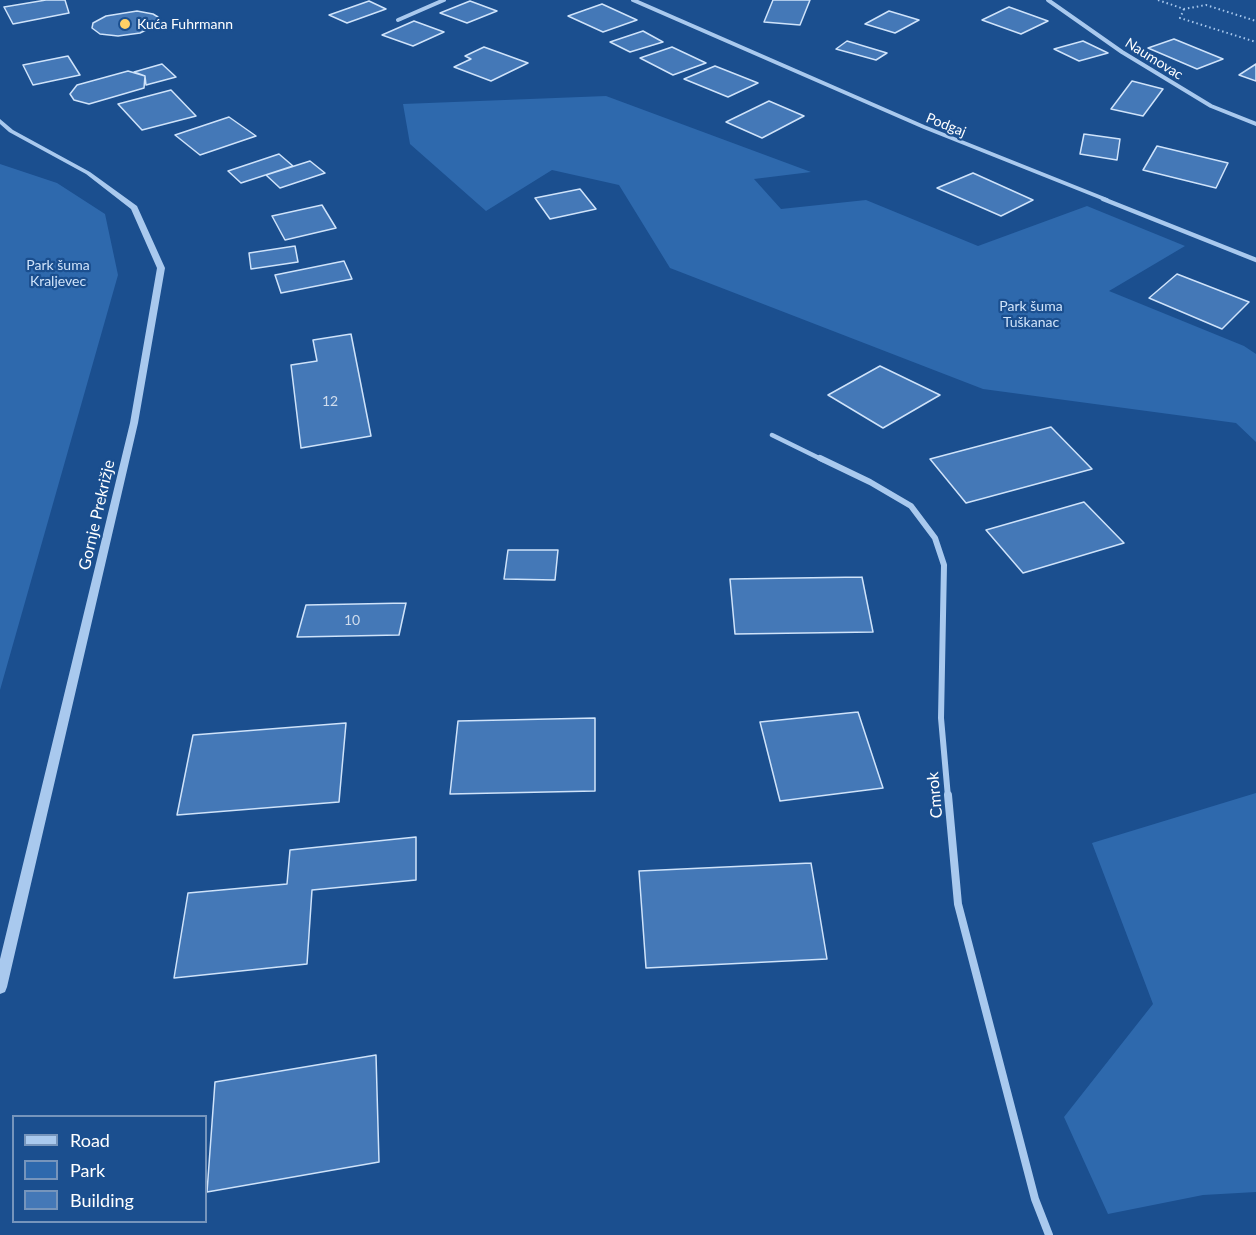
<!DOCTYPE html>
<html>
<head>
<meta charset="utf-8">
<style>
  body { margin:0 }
  #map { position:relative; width:1256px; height:1235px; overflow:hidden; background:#1b4f8f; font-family:Lato,sans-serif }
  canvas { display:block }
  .legend { position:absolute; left:12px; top:1115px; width:195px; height:108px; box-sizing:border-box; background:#1b4f8f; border:2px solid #7695bc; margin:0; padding:8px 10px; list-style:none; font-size:18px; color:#fff }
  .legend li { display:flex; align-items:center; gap:12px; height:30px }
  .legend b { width:30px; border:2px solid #7695bc }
</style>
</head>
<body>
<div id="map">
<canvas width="1256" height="1235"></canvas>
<ul class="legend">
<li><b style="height:8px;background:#a9c9ee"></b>Road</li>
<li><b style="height:16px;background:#2e69ad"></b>Park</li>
<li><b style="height:16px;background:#4478b7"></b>Building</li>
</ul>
</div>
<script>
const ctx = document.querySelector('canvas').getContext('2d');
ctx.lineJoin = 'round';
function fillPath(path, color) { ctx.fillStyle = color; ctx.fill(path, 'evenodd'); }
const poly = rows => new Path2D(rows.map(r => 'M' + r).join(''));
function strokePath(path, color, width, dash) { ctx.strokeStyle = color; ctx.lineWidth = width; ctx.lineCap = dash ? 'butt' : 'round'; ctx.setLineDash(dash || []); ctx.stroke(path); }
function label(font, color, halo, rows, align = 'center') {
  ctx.font = font + ' Lato,sans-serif'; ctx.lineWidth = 4.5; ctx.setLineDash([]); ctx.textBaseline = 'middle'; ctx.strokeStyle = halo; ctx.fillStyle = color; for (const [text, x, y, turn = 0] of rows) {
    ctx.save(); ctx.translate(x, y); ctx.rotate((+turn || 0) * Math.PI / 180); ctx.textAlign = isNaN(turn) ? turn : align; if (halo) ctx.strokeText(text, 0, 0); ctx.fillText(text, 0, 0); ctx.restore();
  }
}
fillPath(poly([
  [606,96,811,172,754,179,781,209,866,200,978,246,1087,206,1185,246,1109,291,1244,346,1256,354,1256,442,1236,423,983,389,670,268,619,185,552,170,486,211,410,144,403,104],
  [0,164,57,183,105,214,118,275,0,690],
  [1256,793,1256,1192,1203,1195,1108,1214,1064,1117,1153,1004,1092,843]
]), '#2e69ad');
const building = poly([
  [46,0,65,0,69,13,13,24,4,7,46,0],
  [773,0,810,0,800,25,764,22,773,0],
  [369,1,386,9,347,23,329,15,369,1],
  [470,1,497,11,467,23,440,13,470,1],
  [602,4,637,20,603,32,568,16,602,4],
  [1009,7,1048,21,1021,34,982,20,1009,7],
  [137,11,153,14,158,17,156,25,140,33,118,36,100,34,92,28,93,23,106,16,137,11],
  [889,11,919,20,895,33,865,24,889,11],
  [414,21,444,32,413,46,382,35,414,21],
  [643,31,663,42,630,52,610,42,643,31],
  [1174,39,1223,59,1197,69,1148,48,1174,39],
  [847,41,887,53,876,60,836,49,847,41],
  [1083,41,1108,53,1079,61,1054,49,1083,41],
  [484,47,528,63,491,81,454,67,471,59,465,56,484,47],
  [672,47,706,63,673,75,640,58,672,47],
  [68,56,80,75,33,85,23,65,68,56],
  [162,64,176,77,146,85,145,76,134,72,162,64],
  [1256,64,1256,81,1239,75,1256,64],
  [715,66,758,83,728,97,684,79,715,66],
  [128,71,145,76,144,88,89,104,74,100,70,94,77,85,128,71],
  [1132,81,1163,89,1143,116,1111,109,1132,81],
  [171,90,196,116,142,130,118,104,171,90],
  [769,101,804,116,762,138,726,122,769,101],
  [229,117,256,136,200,155,175,135,229,117],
  [1084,134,1120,139,1117,160,1080,154,1084,134],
  [1157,146,1228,163,1216,188,1143,170,1157,146],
  [279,154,293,166,241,183,228,171,279,154],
  [310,161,325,173,280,188,266,175,310,161],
  [973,173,1033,200,1001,216,937,188,973,173],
  [580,189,596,209,550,219,535,198,580,189],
  [322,205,336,228,285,240,272,216,322,205],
  [295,246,298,262,251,269,249,253,295,246],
  [344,261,352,279,281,293,275,275,344,261],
  [1177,274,1249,302,1222,329,1149,298,1177,274],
  [351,334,371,436,301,448,291,365,317,361,313,340,351,334],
  [880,366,940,395,883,428,828,395,880,366],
  [1051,427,1092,469,966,503,930,459,1051,427],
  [1084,502,1124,543,1023,573,986,530,1084,502],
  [508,550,558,550,555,580,504,579,508,550],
  [862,577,873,632,735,634,730,579,862,577],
  [406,603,399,635,297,637,306,605,406,603],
  [858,712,883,788,780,801,760,722,858,712],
  [595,718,595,791,450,794,458,721,595,718],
  [346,723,339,802,177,815,193,735,346,723],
  [416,837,416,880,312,890,307,964,174,978,188,893,287,884,290,850,416,837],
  [811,863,827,959,646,968,639,871,811,863],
  [376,1055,379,1162,207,1192,215,1082,376,1055]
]);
fillPath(building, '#4478b7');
strokePath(building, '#cfe3fa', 1.5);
strokePath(poly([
  [1158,0,1184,9,1206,5,1256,21],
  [1184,9,1180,18,1256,42]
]), '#a9c9ee', 2, [1.5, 3]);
strokePath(poly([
  [633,0,924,127,1107,200],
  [1048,0,1122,52,1211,106,1256,124],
  [398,20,444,0]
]), '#a9c9ee', 4);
strokePath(poly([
  [1103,199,1256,260],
  [772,435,823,460]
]), '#a9c9ee', 4.5);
strokePath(poly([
  [820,458,870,482,911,506,935,538,944,565,941,718,948,797]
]), '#a9c9ee', 6);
strokePath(poly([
  [948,795,958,904,1035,1199,1049,1235]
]), '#a9c9ee', 8);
fillPath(poly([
  [0,119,13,130,90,172,137,206,165,268,138,423,7,987,5,992,0,994,0,959,130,423,157,268,131,209,86,174,9,132,0,124,0,119]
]), '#a9c9ee');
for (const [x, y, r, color] of [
  [125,24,6,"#ffd166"]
]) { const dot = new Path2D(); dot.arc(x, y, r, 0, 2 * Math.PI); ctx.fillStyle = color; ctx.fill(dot); strokePath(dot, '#1b4f8f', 2); }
label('14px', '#fff', '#1b4f8f', [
  ["Kuća Fuhrmann",137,24]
], 'left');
label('14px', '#fff', '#1b4f8f', [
  ["Naumovac",1154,59,32],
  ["Podgaj",946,125,22]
]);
label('14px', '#cfe3fa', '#1b4f8f', [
  ["Park šuma",58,265],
  ["Kraljevec",58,281],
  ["Park šuma",1031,306],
  ["Tuškanac",1031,322]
]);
label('14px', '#d0dded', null, [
  ["12",330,401],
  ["10",352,620]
]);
label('16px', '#fff', '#1b4f8f', [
  ["Gornje Prekrižje",97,515,-77],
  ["Cmrok",935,795,-95]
]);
</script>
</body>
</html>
